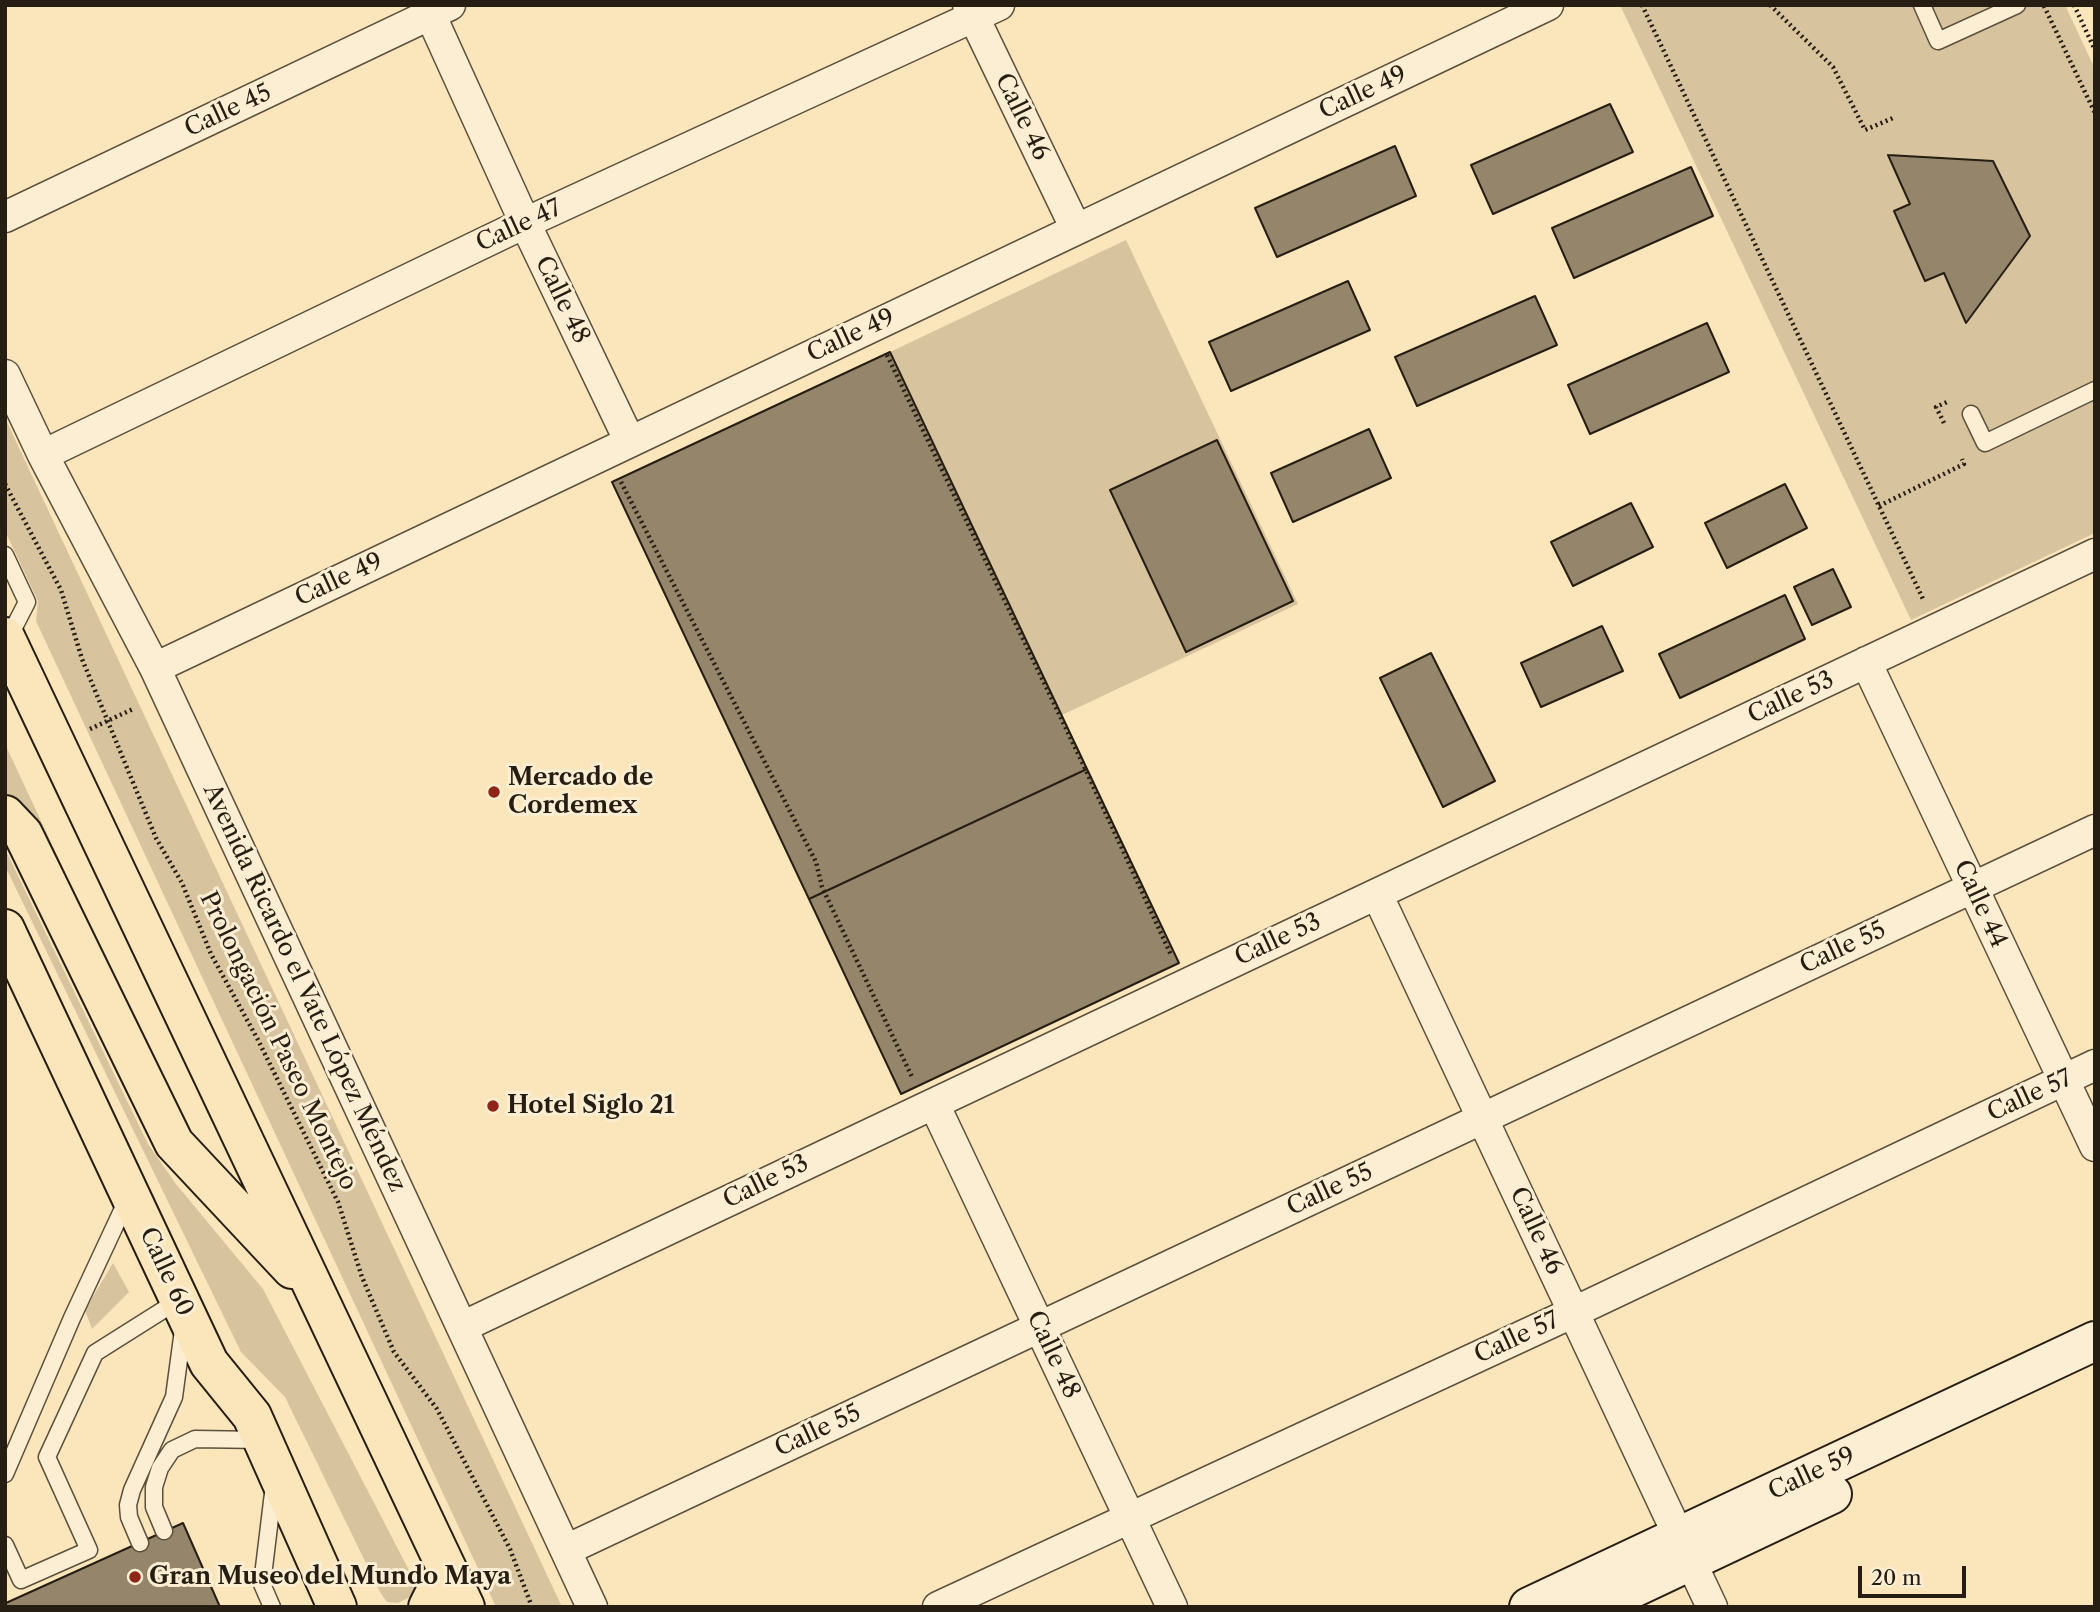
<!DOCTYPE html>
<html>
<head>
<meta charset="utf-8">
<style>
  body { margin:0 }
  #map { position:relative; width:2100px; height:1612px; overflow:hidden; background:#fbe5bb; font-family:"Libre Caslon Text",serif }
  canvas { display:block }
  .frame { position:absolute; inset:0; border:7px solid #261e13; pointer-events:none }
  .scale { position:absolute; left:1858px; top:1566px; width:108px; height:32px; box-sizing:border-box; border:4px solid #261e13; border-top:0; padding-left:9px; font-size:21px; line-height:24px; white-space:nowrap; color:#261e13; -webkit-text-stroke:5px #fceed3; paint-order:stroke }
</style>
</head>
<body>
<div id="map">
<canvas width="2100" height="1612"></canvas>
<div class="frame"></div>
<div class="scale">20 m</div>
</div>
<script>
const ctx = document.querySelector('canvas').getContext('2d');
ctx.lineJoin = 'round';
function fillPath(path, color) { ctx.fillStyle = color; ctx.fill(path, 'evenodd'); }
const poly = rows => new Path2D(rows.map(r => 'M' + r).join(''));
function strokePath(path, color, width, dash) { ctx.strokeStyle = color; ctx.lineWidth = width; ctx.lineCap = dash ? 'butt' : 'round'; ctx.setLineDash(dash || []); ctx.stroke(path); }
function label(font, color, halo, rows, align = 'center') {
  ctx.font = font + ' "Libre Caslon Text",serif'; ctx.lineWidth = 6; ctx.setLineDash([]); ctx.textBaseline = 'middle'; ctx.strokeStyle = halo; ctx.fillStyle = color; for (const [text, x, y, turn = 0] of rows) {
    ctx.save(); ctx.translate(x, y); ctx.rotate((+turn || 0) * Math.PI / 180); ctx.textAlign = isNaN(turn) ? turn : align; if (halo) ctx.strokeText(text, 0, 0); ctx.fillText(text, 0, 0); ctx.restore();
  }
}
fillPath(poly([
  [1626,5,2065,5,2095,69,2095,533,1911,620,1621,7],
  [1126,240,1298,604,1062,715,890,352],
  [5,418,562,1607,496,1607,36,621,38,601,5,531],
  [5,744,192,1143,14,799,5,794],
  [5,849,148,1144,176,1184,263,1289,413,1578,414,1587,412,1596,398,1603,387,1602,380,1592,285,1397,241,1352,5,866],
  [113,1263,129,1292,92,1329,85,1310]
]), '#d7c39e');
const building = poly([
  [1610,104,1633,152,1493,214,1471,165,1610,104],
  [1395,146,1416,196,1277,257,1255,208,1395,146],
  [1888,155,1993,161,2030,236,1966,323,1944,273,1925,281,1894,211,1910,204,1888,155],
  [1691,167,1713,216,1574,278,1552,228,1691,167],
  [1348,281,1370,330,1231,391,1209,342,1348,281],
  [1535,296,1557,345,1417,406,1395,357,1535,296],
  [1707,323,1729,372,1590,434,1568,385,1707,323],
  [890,352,1087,769,809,899,612,482,890,352],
  [1369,429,1391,478,1293,522,1271,473,1369,429],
  [1217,440,1293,601,1186,652,1110,490,1217,440],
  [1785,484,1807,528,1727,568,1705,523,1785,484],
  [1631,503,1653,547,1573,586,1551,542,1631,503],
  [1833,569,1851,607,1812,625,1794,587,1833,569],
  [1785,595,1805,639,1680,698,1659,654,1785,595],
  [1602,626,1623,671,1541,707,1521,663,1602,626],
  [1431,653,1495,781,1443,807,1380,678,1431,653],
  [1087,769,1179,963,901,1094,809,899,1087,769],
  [183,1523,220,1607,5,1607,5,1601,6,1603,183,1523]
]);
fillPath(building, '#95856a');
strokePath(building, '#261e13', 2);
const lane = poly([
  [1922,5,1938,41,2017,5],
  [1971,414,1985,443,2095,390],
  [5,555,27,602,8,639],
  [5,1474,72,1318,127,1200],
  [164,1531,154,1507,154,1487,160,1468,172,1450,195,1439,261,1440],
  [140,1543,129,1517,128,1505,132,1490,174,1397,183,1330],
  [5,1545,21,1580,89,1550,47,1457,95,1353,179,1300],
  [272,1607,262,1584,274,1485]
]);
const street = poly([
  [426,5,525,223,630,442],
  [968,5,1076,229],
  [5,217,450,5],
  [5,375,43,455,155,668,592,1607],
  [43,455,525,223,999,5],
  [1866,662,2095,1146],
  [155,668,1548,5],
  [1377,894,1712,1607],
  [934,1104,1172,1607],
  [462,1327,2095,554],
  [566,1550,2095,830],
  [938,1607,1574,1312,2095,1065]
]);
const secondary = poly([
  [1529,1607,2095,1341],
  [1593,1607,1832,1494]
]);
const primary = poly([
  [5,637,465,1607],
  [5,815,23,834,174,1143,292,1269],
  [5,929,209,1363,252,1416,337,1607],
  [428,1607,447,1569]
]);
strokePath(lane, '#5b503d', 19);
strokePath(street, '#5b503d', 33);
strokePath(secondary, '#261e13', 42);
strokePath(primary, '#261e13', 42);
strokePath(poly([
  [1642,5,1923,599],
  [1770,5,1833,67,1865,130,1893,118],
  [2074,5,2095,50],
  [2044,6,2095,113],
  [887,355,1084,766,1171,955],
  [1944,423,1936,407,1947,402],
  [621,482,816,862,822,887,912,1077],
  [5,484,61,590,82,659,156,838,182,883,211,954,258,1040,338,1202,362,1277,394,1352,437,1409,510,1549,532,1607],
  [1879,506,1964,464,1962,459],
  [90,729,133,709]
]), '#261e13', 4.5, [2, 3.5]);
strokePath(lane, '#fceed3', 16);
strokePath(street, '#fceed3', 30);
strokePath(secondary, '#fceed3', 38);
strokePath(primary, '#fbe5bb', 38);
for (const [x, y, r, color] of [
  [494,792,7,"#8f2418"],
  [493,1106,7,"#8f2418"],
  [135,1577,7,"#8f2418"]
]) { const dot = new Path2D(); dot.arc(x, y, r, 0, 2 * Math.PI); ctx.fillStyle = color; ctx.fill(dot); strokePath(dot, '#fceed3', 2.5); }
label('24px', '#261e13', '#fceed3', [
  ["Calle 49",1363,93,-25],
  ["Calle 45",228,111,-25],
  ["Calle 46",1022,117,64],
  ["Calle 47",519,226,-25],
  ["Calle 48",562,300,64],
  ["Calle 49",851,336,-25],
  ["Calle 49",339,580,-25],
  ["Calle 53",1791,698,-25],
  ["Calle 44",1980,904,65],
  ["Calle 53",1278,940,-25],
  ["Calle 55",1843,948,-25],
  ["Avenida Ricardo el Vate López Méndez",304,988,65],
  ["Prolongación Paseo Montejo",278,1041,64],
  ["Calle 57",2030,1096,-25],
  ["Calle 53",766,1182,-26],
  ["Calle 55",1330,1190,-25],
  ["Calle 46",1536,1231,65],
  ["Calle 60",166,1272,65],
  ["Calle 57",1517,1338,-25],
  ["Calle 48",1053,1355,65],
  ["Calle 55",818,1431,-25],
  ["Calle 59",1812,1474,-25]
]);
label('bold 24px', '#261e13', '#fceed3', [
  ["Mercado de",508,778],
  ["Cordemex",508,806],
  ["Hotel Siglo 21",507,1106],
  ["Gran Museo del Mundo Maya",149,1577]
], 'left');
</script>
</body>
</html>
